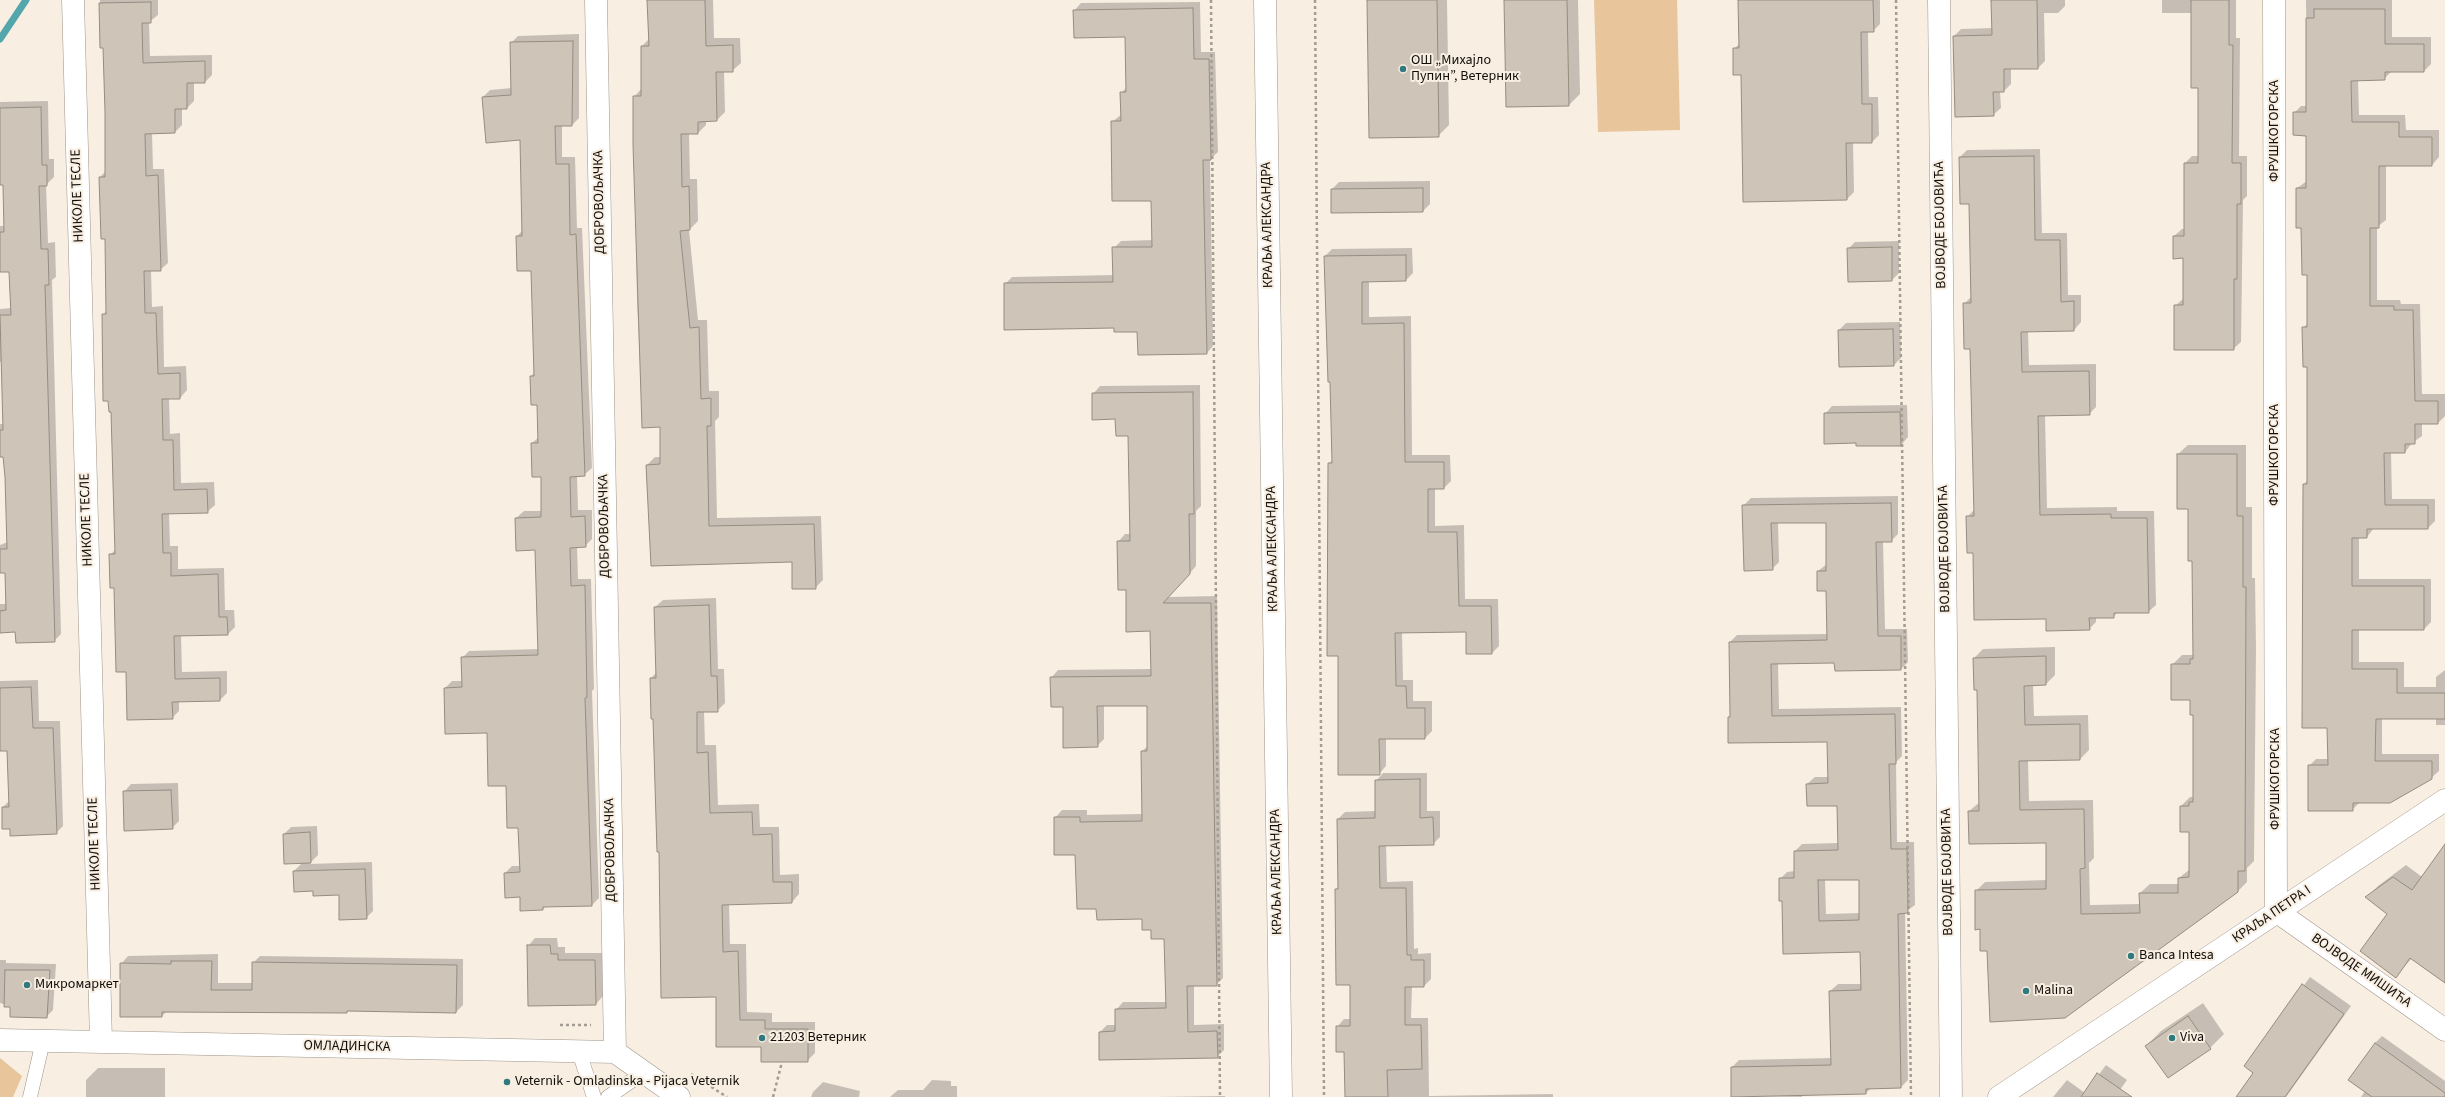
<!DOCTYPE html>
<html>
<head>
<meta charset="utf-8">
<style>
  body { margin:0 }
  canvas { display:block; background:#f8eee1 }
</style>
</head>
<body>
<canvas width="2445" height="1097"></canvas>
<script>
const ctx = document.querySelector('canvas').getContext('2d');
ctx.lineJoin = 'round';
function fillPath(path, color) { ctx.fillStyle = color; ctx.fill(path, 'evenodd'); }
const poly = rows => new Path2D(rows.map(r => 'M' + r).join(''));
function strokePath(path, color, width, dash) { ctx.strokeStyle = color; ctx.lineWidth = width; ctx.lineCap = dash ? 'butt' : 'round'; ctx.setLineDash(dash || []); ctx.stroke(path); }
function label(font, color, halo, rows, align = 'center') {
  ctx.font = font + ' "Source Sans 3",sans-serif'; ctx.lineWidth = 4; ctx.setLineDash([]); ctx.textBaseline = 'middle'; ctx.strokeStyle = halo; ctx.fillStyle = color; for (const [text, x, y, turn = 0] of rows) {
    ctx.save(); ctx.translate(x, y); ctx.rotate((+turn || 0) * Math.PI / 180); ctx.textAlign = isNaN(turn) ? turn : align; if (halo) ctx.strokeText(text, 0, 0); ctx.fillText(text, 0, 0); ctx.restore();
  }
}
fillPath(poly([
  [1594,0,1677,0,1680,130,1598,132],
  [0,1058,22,1076,13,1097,0,1097]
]), '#e8c59a');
fillPath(poly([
  [100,0,158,0,158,15,149,22,150,56,212,55,212,75,205,82,194,82,194,101,187,108,182,108,182,125,175,132,152,133,153,169,164,169,168,263,160,270,151,270,152,307,163,306,164,367,186,366,187,390,180,398,169,398,170,434,180,433,181,483,214,482,215,505,207,512,169,513,170,546,178,546,178,569,224,568,225,610,234,610,235,627,228,634,181,635,182,672,227,671,227,693,220,700,179,701,179,711,172,718,127,671,110,555,116,549,112,411,103,315,107,310,106,238,100,177,106,171,104,47,101,47],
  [648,0,713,0,714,38,740,38,741,63,732,71,724,71,725,112,717,120,706,120,706,125,698,133,689,133,690,179,697,179,698,221,689,230,698,320,707,320,709,391,719,391,719,417,715,421,717,518,821,516,823,580,815,588,793,561,652,565,647,465,655,457,661,457,661,426,643,427,637,301,634,97,642,88,642,46,649,39],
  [1368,0,1447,0,1449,125,1438,136],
  [1505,0,1578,0,1580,94,1569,105],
  [1739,0,1880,0,1880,24,1873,31,1868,31,1869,97,1878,97,1879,135,1872,142,1853,142,1854,192,1847,199,1742,74,1734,49,1740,43],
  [1992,0,2065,0,2065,6,2058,13,2044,13,2045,61,2038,68,2011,68,2011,84,2004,91,2000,91,2001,108,1993,115,1954,36,1961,29,1993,28],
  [2162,0,2236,0,2236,38,2240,38,2239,156,2247,156,2247,196,2243,200,2241,342,2233,349,2175,306,2184,298,2184,257,2174,236,2182,229,2185,229,2185,163,2192,156,2199,156,2199,87,2192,13,2162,13],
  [2306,0,2392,0,2392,37,2431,37,2431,64,2424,71,2392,71,2384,79,2358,80,2359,115,2405,115,2406,130,2439,130,2439,157,2432,165,2386,165,2386,220,2377,227,2377,300,2400,300,2401,304,2420,304,2422,394,2445,394,2445,416,2438,423,2422,423,2422,436,2412,443,2405,452,2391,452,2392,499,2435,499,2435,521,2428,528,2374,528,2367,537,2359,537,2359,579,2431,579,2431,622,2424,629,2359,629,2359,662,2404,662,2404,687,2436,687,2436,677,2445,670,2445,725,2436,725,2436,718,2382,718,2382,754,2439,754,2439,771,2431,778,2360,802,2352,810,2309,766,2316,759,2329,759,2328,727,2304,484,2308,480,2308,366,2304,366,2304,327,2308,323,2308,274,2297,188,2307,181,2307,135,2294,113,2301,106,2307,106],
  [1200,2,1201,52,1215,52,1218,152,1210,159,1213,346,1206,354,1138,331,1115,327,1005,284,1012,277,1114,275,1114,248,1121,241,1153,240,1152,200,1112,122,1122,114,1121,93,1127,87,1126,36,1074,11,1081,3],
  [579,34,579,118,572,125,562,125,562,157,575,157,577,228,582,228,592,468,584,475,577,476,578,510,592,510,592,539,585,546,577,547,578,579,591,579,594,689,592,691,599,898,592,905,546,906,543,909,521,896,505,873,512,866,521,866,519,827,488,732,445,688,452,681,462,681,462,658,469,651,539,649,536,549,516,518,524,511,542,511,542,476,532,443,539,437,538,404,531,376,535,372,532,270,517,236,523,230,521,139,483,97,490,90,512,88,511,43,518,36],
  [48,101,49,159,54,159,54,177,46,185,48,243,55,242,56,277,52,280,61,634,54,641,16,631,0,632,0,604,7,604,6,572,0,572,0,545,8,542,4,456,0,456,0,424,4,424,2,362,0,362,0,309,12,308,10,270,0,271,0,226,5,226,4,184,0,184,0,102],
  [2040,149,2042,233,2067,233,2068,295,2081,295,2081,322,2074,330,2028,330,2029,365,2096,364,2096,407,2089,414,2045,415,2047,508,2117,507,2117,511,2154,511,2156,605,2148,612,2118,612,2113,617,2096,617,2096,622,2089,629,2047,618,1973,552,1967,517,1975,509,1971,348,1964,304,1971,297,1970,203,1960,157,1967,150],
  [1430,181,1430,204,1423,211,1332,212,1332,189,1339,182],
  [1899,241,1899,273,1892,280,1849,281,1848,249,1855,242],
  [1412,248,1413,273,1406,280,1369,281,1369,317,1411,316,1412,455,1450,455,1451,481,1444,488,1435,488,1435,526,1464,525,1465,599,1498,599,1499,646,1492,653,1467,631,1402,632,1403,680,1413,680,1413,701,1432,701,1432,731,1425,738,1386,738,1386,766,1379,774,1339,655,1329,463,1333,460,1331,381,1325,256,1332,249],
  [1900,322,1901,358,1894,365,1839,330,1846,323],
  [1200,385,1201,506,1196,511,1196,566,1169,597,1217,596,1223,978,1216,985,1194,985,1194,1025,1224,1024,1224,1050,1217,1057,1100,1059,1100,1032,1107,1025,1116,1025,1116,1010,1123,1002,1166,1002,1165,938,1143,918,1097,908,1076,854,1055,818,1062,810,1087,810,1087,815,1143,814,1142,751,1148,746,1148,705,1104,705,1104,739,1097,746,1063,706,1051,678,1058,670,1152,669,1151,630,1127,589,1118,542,1125,534,1131,534,1129,435,1093,394,1100,386],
  [1907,405,1908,437,1901,445,1857,442,1825,414,1832,406],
  [2188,445,2246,445,2246,507,2252,507,2252,578,2255,578,2256,649,2254,861,2247,868,2247,882,2237,892,1988,950,1981,928,1976,891,1985,882,2047,880,2047,842,1969,811,1980,802,1978,689,1975,689,1974,658,1983,649,2055,647,2055,675,2046,684,2033,685,2034,716,2088,715,2089,750,2080,759,2028,760,2029,801,2093,800,2094,858,2089,863,2090,905,2141,904,2140,893,2150,884,2179,884,2179,878,2190,869,2190,831,2181,806,2190,797,2194,797,2194,714,2191,699,2172,665,2182,655,2194,655,2193,560,2189,508,2178,454],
  [1898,496,1898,534,1891,541,1883,541,1885,629,1907,629,1908,662,1901,669,1836,670,1835,662,1778,663,1779,709,1901,707,1902,756,1896,762,1897,842,1914,842,1915,905,1905,912,1908,1080,1901,1087,1871,1088,1866,1093,1801,1094,1802,1097,1732,1095,1732,1067,1739,1060,1832,1058,1830,991,1838,984,1862,984,1861,951,1783,900,1780,879,1787,872,1795,871,1795,851,1802,844,1838,843,1838,805,1807,784,1815,777,1828,777,1828,741,1729,717,1731,715,1730,642,1737,635,1828,634,1827,590,1818,571,1827,564,1827,522,1778,522,1779,562,1772,569,1743,506,1751,498],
  [1825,879,1860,879,1860,913,1826,914],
  [716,598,718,669,724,669,725,703,717,711,704,711,705,745,716,745,718,805,759,804,760,827,779,827,780,875,799,874,799,894,792,902,729,903,730,944,746,944,747,1012,772,1013,772,1022,815,1022,815,1053,807,1061,762,1046,717,996,663,952,654,718,651,678,657,672,655,607,663,600],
  [38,680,39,721,60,721,63,826,56,833,11,828,3,807,10,800,8,750,0,724,0,681],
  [1383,773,1427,773,1427,811,1440,811,1440,837,1433,844,1386,845,1387,882,1413,881,1414,949,1418,948,1418,954,1431,953,1431,979,1424,986,1412,986,1411,1018,1428,1018,1429,1096,1553,1094,1553,1097,1346,1097,1345,1051,1337,1027,1344,1019,1351,1019,1351,984,1336,889,1339,886,1338,819,1345,812,1376,811,1376,781],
  [178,783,179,821,172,828,124,792,131,784],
  [317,826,318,855,309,864,372,862,373,911,366,918,340,894,314,890,294,871,303,862,285,863,284,834,291,827],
  [2445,846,2445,982,2412,958,2396,976,2389,913,2367,897,2378,886,2406,865,2422,877],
  [535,938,557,938,558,947,565,947,565,953,602,953,603,996,596,1004,529,1005,528,946],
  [218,954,218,983,253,983,253,963,260,956,463,959,463,1005,456,1012,348,1010,346,1012,167,1011,162,1016,121,964,128,956],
  [0,960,6,960,6,963,56,964,53,1010,46,1017,0,1003],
  [2310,977,2351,1006,2286,1097,2237,1097,2254,1072,2245,1066],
  [2203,1003,2224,1034,2210,1048,2146,1046,2161,1031],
  [2382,1036,2445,1081,2445,1097,2361,1097,2365,1091,2375,1043],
  [2106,1065,2127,1080,2115,1097,2053,1097,2067,1080,2085,1093],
  [98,1068,165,1068,165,1097,86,1097,86,1080],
  [932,1080,951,1081,951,1086,957,1086,957,1097,890,1097,898,1090,923,1090],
  [823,1082,860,1091,859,1097,811,1097,813,1092],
  [1225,1096,1225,1097,1157,1097]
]), '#0003');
strokePath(poly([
  [0,39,26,0]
]), '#53a6ab', 7);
const building = poly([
  [647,0,705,0,706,46,733,45,733,72,716,72,717,121,698,122,698,134,681,134,682,187,689,186,690,230,680,231,690,328,699,327,701,399,711,398,711,426,707,426,709,526,814,524,816,589,792,589,792,562,651,566,646,465,660,464,660,427,642,428,633,145,633,96,641,96,641,46,649,46,647,0],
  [1367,0,1437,0,1439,137,1369,138,1367,0],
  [1504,0,1567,0,1569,106,1506,107,1504,0],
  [1738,0,1873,0,1874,32,1861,32,1862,104,1872,104,1872,143,1846,143,1847,200,1743,202,1741,75,1733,75,1733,48,1739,48,1738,0],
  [1991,0,2037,0,2038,69,2004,69,2004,92,1993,92,1994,116,1955,117,1953,36,1992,35,1991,0],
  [2191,0,2229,0,2229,45,2233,45,2232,163,2241,163,2241,204,2237,204,2237,279,2234,279,2234,350,2174,350,2174,305,2183,305,2183,258,2173,259,2173,236,2184,236,2184,163,2198,163,2198,88,2191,88,2191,0],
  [151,2,151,23,142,23,143,63,205,61,205,83,187,83,187,109,175,109,175,133,145,134,146,176,158,175,161,271,144,271,145,313,156,313,158,374,180,373,180,399,162,399,163,440,173,440,174,490,207,489,208,513,162,514,163,553,171,553,171,576,218,574,219,617,227,617,228,635,174,636,175,679,220,678,220,701,172,702,173,719,127,720,126,672,116,672,114,588,110,588,109,554,115,554,111,412,109,412,108,401,103,401,102,314,106,314,105,239,101,239,99,177,105,177,105,112,103,48,100,48,99,3,151,2],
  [1193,8,1194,59,1209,59,1211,160,1203,160,1207,354,1138,355,1137,332,1114,332,1114,328,1004,330,1004,283,1113,282,1112,247,1152,247,1151,201,1112,201,1111,121,1121,121,1120,92,1126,92,1125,37,1074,38,1073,10,1193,8],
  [2314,9,2385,9,2385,44,2424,44,2424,72,2385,72,2385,80,2351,81,2352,122,2399,122,2399,137,2432,137,2432,166,2379,166,2379,228,2370,228,2370,306,2394,306,2394,310,2413,310,2415,401,2438,401,2438,424,2415,424,2415,444,2405,444,2405,453,2384,453,2385,505,2428,505,2428,529,2367,529,2367,538,2352,538,2352,586,2424,586,2424,630,2352,630,2352,669,2397,669,2397,693,2445,693,2445,719,2376,719,2375,761,2432,761,2432,779,2390,803,2353,803,2353,811,2308,811,2308,765,2328,765,2327,728,2302,728,2303,484,2307,484,2307,367,2303,367,2302,327,2307,327,2307,275,2302,275,2301,228,2296,228,2296,188,2306,188,2306,136,2293,135,2293,112,2306,112,2306,18,2314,18,2314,9],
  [573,41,572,126,555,126,556,164,569,164,570,235,576,234,585,476,570,477,571,517,585,516,586,547,570,548,571,586,585,585,587,697,585,698,592,906,543,907,543,910,520,911,520,897,505,898,504,873,520,872,518,828,507,828,506,786,488,786,487,733,445,734,444,688,462,687,461,657,538,655,535,550,516,551,515,518,541,517,541,477,532,477,531,443,538,443,537,405,531,405,530,376,534,376,531,271,517,271,516,236,522,236,520,140,486,143,482,97,511,95,510,42,573,41],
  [41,107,42,165,47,165,47,186,39,186,41,249,48,249,49,285,45,285,55,642,16,643,15,632,0,633,0,611,6,610,5,573,0,573,0,549,7,549,5,477,3,457,0,457,0,430,3,430,0,315,11,315,9,272,0,272,0,232,4,232,3,185,0,185,0,108,41,107],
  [2034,156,2035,240,2060,240,2061,302,2074,301,2074,331,2021,332,2022,372,2089,371,2090,415,2038,416,2040,515,2111,514,2111,518,2147,518,2149,613,2114,613,2114,618,2089,618,2090,630,2046,631,2046,619,1974,620,1973,553,1967,553,1966,516,1974,516,1970,349,1964,349,1963,303,1971,303,1969,204,1960,204,1959,157,2034,156],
  [1423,188,1423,212,1331,213,1331,189,1423,188],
  [1892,247,1892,281,1848,282,1847,248,1892,247],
  [1406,255,1406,281,1362,282,1362,324,1404,323,1405,462,1444,462,1444,489,1428,489,1428,532,1457,532,1459,606,1491,606,1492,654,1466,654,1466,632,1395,633,1396,686,1406,686,1407,708,1425,708,1425,739,1379,739,1380,775,1338,775,1338,656,1327,656,1328,463,1332,463,1330,382,1328,382,1324,256,1406,255],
  [1893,329,1894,366,1839,367,1838,330,1893,329],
  [1193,392,1194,514,1189,514,1190,574,1163,603,1211,603,1217,986,1187,986,1188,1032,1217,1031,1218,1058,1099,1060,1099,1032,1115,1031,1115,1009,1166,1008,1164,939,1151,939,1151,930,1142,930,1142,919,1097,920,1096,909,1077,909,1075,855,1054,855,1054,817,1080,817,1080,822,1142,821,1141,751,1147,751,1147,706,1097,706,1098,747,1063,748,1063,707,1051,707,1050,677,1151,676,1150,631,1126,632,1126,590,1118,590,1117,541,1130,541,1128,436,1116,436,1115,419,1092,420,1092,393,1193,392],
  [1900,412,1901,446,1856,446,1856,443,1824,444,1824,413,1900,412],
  [2177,454,2237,454,2237,516,2243,516,2243,587,2246,587,2245,871,2238,871,2238,892,2065,1018,1990,1022,1987,951,1980,951,1980,929,1975,930,1975,890,2046,889,2046,843,1969,844,1968,811,1979,811,1977,690,1974,690,1973,658,2046,656,2046,685,2024,686,2025,725,2080,724,2080,760,2019,761,2020,810,2084,809,2085,868,2080,869,2081,914,2140,913,2139,893,2178,893,2178,878,2189,877,2189,832,2180,832,2180,806,2189,806,2189,802,2193,802,2193,715,2190,715,2190,700,2171,700,2171,664,2190,664,2190,659,2193,659,2192,561,2188,561,2188,509,2177,509,2177,454],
  [1891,503,1892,542,1876,542,1878,636,1901,636,1901,670,1835,671,1834,663,1771,664,1772,716,1895,714,1896,764,1889,764,1891,849,1907,849,1908,913,1898,914,1901,1088,1866,1089,1866,1094,1731,1097,1731,1067,1831,1065,1829,991,1861,990,1860,952,1783,954,1782,901,1779,901,1779,878,1794,878,1794,851,1838,850,1837,806,1807,806,1806,784,1828,783,1827,742,1728,743,1728,717,1730,717,1729,642,1827,640,1826,591,1817,591,1817,571,1826,571,1826,523,1771,523,1773,570,1744,571,1742,505,1891,503],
  [1818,880,1859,880,1859,920,1819,921,1818,880],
  [709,605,711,676,717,676,718,712,697,712,697,753,708,752,710,813,752,812,753,835,772,834,773,882,792,882,792,903,722,905,723,952,738,951,740,1020,765,1020,765,1029,808,1029,808,1062,761,1062,761,1047,716,1047,716,997,661,998,659,852,657,852,653,719,651,719,650,678,656,678,654,607,709,605],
  [31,687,33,728,53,728,57,834,10,836,10,829,2,829,2,807,9,807,7,751,0,751,0,688,31,687],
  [1420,779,1420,818,1433,817,1434,845,1379,846,1380,888,1406,888,1407,955,1411,955,1411,960,1424,960,1424,987,1405,987,1405,1025,1421,1025,1422,1069,1387,1070,1388,1097,1345,1097,1344,1052,1336,1052,1336,1026,1350,1026,1350,985,1336,985,1335,889,1338,889,1337,819,1375,818,1375,780,1420,779],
  [171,790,173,829,124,831,123,791,171,790],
  [310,832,311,863,284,864,283,834,310,832],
  [2445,844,2445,983,2410,958,2396,978,2360,951,2387,914,2365,897,2393,877,2412,890,2445,844],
  [365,869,367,919,339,920,339,895,313,896,313,891,294,892,293,871,365,869],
  [527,945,550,945,551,954,558,954,558,960,595,960,596,1005,528,1006,527,945],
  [171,961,212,961,211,990,252,990,252,962,457,965,456,1013,347,1011,347,1013,162,1012,162,1017,120,1017,120,963,171,964,171,961],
  [5,970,50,970,47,1018,10,1017,10,1007,4,1007,5,970],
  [2302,984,2344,1014,2285,1097,2236,1097,2253,1073,2244,1066,2302,984],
  [2188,1016,2211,1049,2168,1078,2145,1046,2188,1016],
  [2375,1043,2445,1093,2445,1097,2372,1097,2348,1080,2375,1043],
  [2097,1073,2132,1097,2081,1097,2097,1073]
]);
fillPath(building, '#cec4b8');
strokePath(building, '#968c81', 1);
const lane = poly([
  [579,1052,594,1097],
  [30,1097,43,1041],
  [608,1097,643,1073]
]);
const street = poly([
  [73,0,101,1041],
  [596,0,615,1052],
  [1265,0,1281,1097],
  [1939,0,1951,1097],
  [2274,0,2276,911,2445,1030],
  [0,1040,615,1052,679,1097]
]);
const secondary = poly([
  [1999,1097,2445,800]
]);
strokePath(lane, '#9e9489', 15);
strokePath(street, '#9e9489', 23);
strokePath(secondary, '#9e9489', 23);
strokePath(poly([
  [1211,0,1220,1097],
  [1315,0,1324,1097],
  [1896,0,1911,1097],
  [560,1025,591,1025],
  [691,1074,727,1097],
  [773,1097,782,1062]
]), '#a49d93', 2.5, [3, 3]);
strokePath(lane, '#fff', 14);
strokePath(street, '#fff', 22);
strokePath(secondary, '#fff', 22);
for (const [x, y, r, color] of [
  [1403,69,4,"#307a7e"],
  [2131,956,4,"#307a7e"],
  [27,985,4,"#307a7e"],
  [2026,991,4,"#307a7e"],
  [762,1038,4,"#307a7e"],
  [2172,1038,4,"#307a7e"],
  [507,1082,4,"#307a7e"]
]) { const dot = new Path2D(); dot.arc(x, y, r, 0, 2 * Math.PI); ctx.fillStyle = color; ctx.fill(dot); strokePath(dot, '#f8eee1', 1.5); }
label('14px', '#110e0a', '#f8eee1', [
  ["ОШ „Михајло",1411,61],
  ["Пупин”, Ветерник",1411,77],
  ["Banca Intesa",2139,956],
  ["Микромаркет",35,985],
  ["Malina",2034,991],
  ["21203 Ветерник",770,1038],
  ["Viva",2180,1038],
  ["Veternik - Omladinska - Pijaca Veternik",515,1082]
], 'left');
label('14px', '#110e0a', '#f8eee1', [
  ["ФРУШКОГОРСКА",2275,131,-90],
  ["НИКОЛЕ ТЕСЛЕ",78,196,-92],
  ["ДОБРОВОЉАЧКА",600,202,-91],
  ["КРАЉА АЛЕКСАНДРА",1268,225,-91],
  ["ВОЈВОДЕ БОЈОВИЋА",1941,225,-91],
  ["ФРУШКОГОРСКА",2275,455,-90],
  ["НИКОЛЕ ТЕСЛЕ",87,520,-92],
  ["ДОБРОВОЉАЧКА",605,526,-91],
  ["КРАЉА АЛЕКСАНДРА",1273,549,-91],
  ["ВОЈВОДЕ БОЈОВИЋА",1945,549,-91],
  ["ФРУШКОГОРСКА",2276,779,-90],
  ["НИКОЛЕ ТЕСЛЕ",95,844,-92],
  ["ДОБРОВОЉАЧКА",611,850,-91],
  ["КРАЉА АЛЕКСАНДРА",1277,872,-91],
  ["ВОЈВОДЕ БОЈОВИЋА",1948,872,-91],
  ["КРАЉА ПЕТРА I",2272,915,-34],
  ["ВОЈВОДЕ МИШИЋА",2361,971,35],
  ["ОМЛАДИНСКА",347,1047,1]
]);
</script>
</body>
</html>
